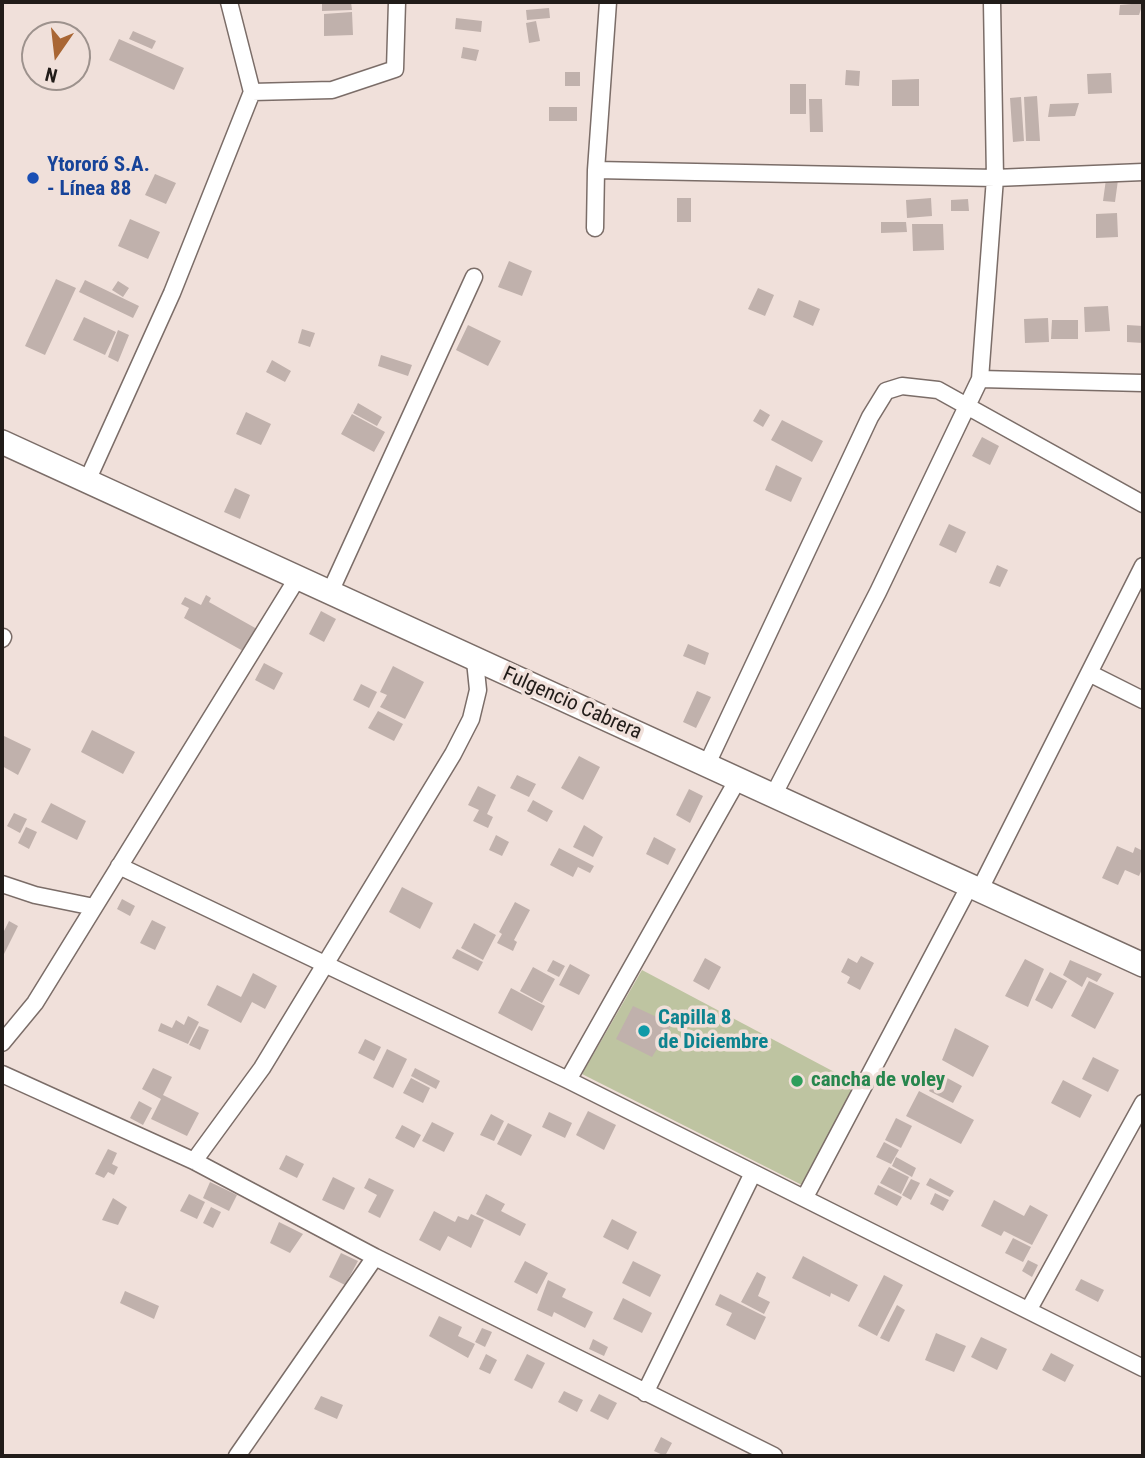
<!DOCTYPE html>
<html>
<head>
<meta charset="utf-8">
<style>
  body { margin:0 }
  #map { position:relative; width:1145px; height:1458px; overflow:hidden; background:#f0e0da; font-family:"Roboto Condensed",sans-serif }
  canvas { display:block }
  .frame { position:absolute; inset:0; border:4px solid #211c19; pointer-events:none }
  .north { position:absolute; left:21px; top:21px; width:70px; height:70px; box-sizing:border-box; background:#f0e0da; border:2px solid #9d928d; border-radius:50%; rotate:194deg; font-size:19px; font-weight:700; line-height:28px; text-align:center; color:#211c19 }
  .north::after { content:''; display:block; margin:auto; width:24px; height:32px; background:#a96634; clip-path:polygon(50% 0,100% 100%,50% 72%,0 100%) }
</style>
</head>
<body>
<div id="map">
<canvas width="1145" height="1458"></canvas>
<div class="frame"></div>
<div class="north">N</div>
</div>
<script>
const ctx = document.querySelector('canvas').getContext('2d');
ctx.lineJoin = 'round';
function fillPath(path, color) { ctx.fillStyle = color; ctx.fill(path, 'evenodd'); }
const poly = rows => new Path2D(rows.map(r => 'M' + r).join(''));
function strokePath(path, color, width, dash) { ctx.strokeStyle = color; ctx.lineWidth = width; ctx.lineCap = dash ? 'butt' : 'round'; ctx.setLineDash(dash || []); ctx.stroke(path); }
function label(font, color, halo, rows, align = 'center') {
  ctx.font = font + ' "Roboto Condensed",sans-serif'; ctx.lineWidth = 7; ctx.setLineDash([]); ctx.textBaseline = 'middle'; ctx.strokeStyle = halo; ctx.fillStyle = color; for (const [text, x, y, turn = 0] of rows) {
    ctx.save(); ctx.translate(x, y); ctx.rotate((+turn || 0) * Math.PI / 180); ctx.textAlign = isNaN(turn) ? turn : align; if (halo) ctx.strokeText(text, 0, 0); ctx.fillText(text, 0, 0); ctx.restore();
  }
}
fillPath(poly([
  [642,970,857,1084,802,1185,582,1074]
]), '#bec4a1');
fillPath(poly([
  [322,2,351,2,352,10,322,11],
  [1143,3,1139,15,1119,15,1120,5],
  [549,8,550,18,527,20,526,10],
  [352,12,353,35,324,36,324,14],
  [456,18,482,21,481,32,455,29],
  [536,21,540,41,529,43,526,23],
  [133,31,156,41,152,49,129,39],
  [119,39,184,68,174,90,109,60],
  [463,47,479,50,476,61,461,58],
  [846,70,860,71,859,86,845,85],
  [565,72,580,72,580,86,565,86],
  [1111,73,1112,93,1088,94,1087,74],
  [919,79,919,106,892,106,892,80],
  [790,84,806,84,806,114,790,114],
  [1037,96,1040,141,1026,141,1024,97],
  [1021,97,1024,141,1013,142,1010,98],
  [809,99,822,99,823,132,810,132],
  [1079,103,1075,116,1048,117,1050,104],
  [549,107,577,107,577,121,549,121],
  [155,174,176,183,166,204,145,195],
  [1106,179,1118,180,1115,202,1103,201],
  [677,198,691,198,691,222,677,222],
  [931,198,932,216,907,218,906,200],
  [968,199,969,211,951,211,951,200],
  [1117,213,1118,237,1096,238,1096,214],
  [130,219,160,232,148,259,118,246],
  [881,222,906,222,907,232,881,233],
  [912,224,943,224,944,250,913,251],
  [509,261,532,271,522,296,498,287],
  [56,279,76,288,45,355,25,346],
  [85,280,139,306,133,318,79,292],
  [118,281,129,288,123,297,112,290],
  [758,288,774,295,765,316,748,309],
  [799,300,820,309,813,326,793,317],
  [1108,306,1110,331,1085,332,1084,307],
  [84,317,116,332,105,355,73,340],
  [1048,318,1049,342,1025,343,1024,319],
  [1052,320,1078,320,1078,339,1051,339],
  [468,325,501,341,488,366,456,350],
  [1127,325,1143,326,1143,343,1127,342],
  [302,329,315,333,310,347,298,343],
  [118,330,129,335,118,362,108,357],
  [381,355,412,365,408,376,378,366],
  [272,360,291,371,285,382,266,372],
  [358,403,382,417,377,426,353,413],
  [760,409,770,415,763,427,753,421],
  [246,412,271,424,261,445,236,434],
  [352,414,385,432,374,452,341,434],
  [782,420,823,441,812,462,771,440],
  [982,437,999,446,990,465,972,456],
  [776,465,802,478,791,502,765,490],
  [235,488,250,495,240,519,224,512],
  [949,524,966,532,956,553,939,545],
  [997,565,1008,570,1000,587,989,583],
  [206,595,211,598,209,602,257,629,243,651,184,618,189,608,181,604,185,597,201,605],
  [321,611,336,619,324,642,309,634],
  [688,644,709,653,705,665,683,656],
  [264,663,283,673,274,690,255,680],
  [393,666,424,682,405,719,380,707,387,695,380,692],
  [361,684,377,692,369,708,353,700],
  [697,691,711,697,696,728,683,722],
  [378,711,403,724,394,741,368,728],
  [92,730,135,752,123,774,81,752],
  [2,735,31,749,18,775,2,766],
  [579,756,600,767,583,800,561,788],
  [517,775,536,784,529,797,510,788],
  [478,786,496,795,487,814,493,817,488,828,473,821,479,810,468,805],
  [689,789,703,796,690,823,676,815],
  [533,800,553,811,547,822,527,811],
  [51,803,86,821,77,840,41,822],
  [14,813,27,819,20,833,7,826],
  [584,825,603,837,593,857,573,847],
  [26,827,37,832,29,849,18,843],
  [496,835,509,842,502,856,489,850],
  [654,837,676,849,668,865,646,854],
  [1117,846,1133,853,1135,847,1143,851,1143,867,1139,876,1125,870,1118,885,1102,878],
  [559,848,594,866,590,873,578,867,573,877,550,865],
  [402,887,433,903,420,929,389,912],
  [122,899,135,906,130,916,117,909],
  [515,902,530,910,514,940,517,942,513,951,497,943,502,934,499,932],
  [152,920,166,927,155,950,140,943],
  [9,921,18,926,4,954,2,935],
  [474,923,496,935,483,960,461,948],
  [457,949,483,962,478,971,452,958],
  [861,956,874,963,860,990,847,983,850,977,841,972,848,958,857,963],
  [705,958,721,967,709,990,693,981],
  [1025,959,1044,969,1028,1007,1005,996],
  [553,960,565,966,559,977,547,971],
  [1070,960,1102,974,1097,982,1087,977,1082,987,1063,975],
  [570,964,590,975,579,995,559,985],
  [533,967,555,979,542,1003,520,991],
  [1050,972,1067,981,1052,1009,1035,1000],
  [253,973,277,986,265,1009,252,1002,241,1023,207,1005,217,985,241,997],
  [1089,981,1114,993,1095,1029,1071,1016],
  [511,988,545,1006,532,1031,498,1013],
  [633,1006,672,1024,652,1057,616,1039],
  [188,1016,199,1022,188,1044,158,1031,161,1023,172,1028,176,1020,184,1025],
  [199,1026,209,1030,200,1050,189,1045],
  [955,1028,989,1046,973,1077,942,1060],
  [365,1039,381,1047,374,1061,358,1053],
  [387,1049,407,1059,393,1088,373,1078],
  [1093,1057,1119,1070,1108,1092,1082,1079],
  [153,1068,172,1077,163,1095,199,1113,187,1136,151,1119,161,1099,142,1089],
  [415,1068,440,1081,436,1089,411,1076],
  [938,1073,962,1086,953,1103,929,1091],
  [411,1078,430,1088,423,1103,403,1093],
  [1063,1080,1092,1095,1080,1118,1051,1103],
  [919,1091,974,1120,961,1144,906,1116],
  [139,1101,152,1108,143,1125,130,1118],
  [588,1111,616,1125,604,1150,576,1135],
  [549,1112,572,1123,565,1138,542,1127],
  [491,1114,504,1121,494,1141,480,1135],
  [896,1118,912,1126,901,1148,885,1140],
  [432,1122,454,1133,444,1152,422,1141],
  [508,1123,532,1135,521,1156,497,1144],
  [402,1125,421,1135,414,1148,395,1138],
  [884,1142,899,1150,891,1164,876,1157],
  [108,1149,117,1153,112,1164,118,1167,114,1175,108,1172,104,1178,95,1174],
  [286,1155,304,1164,297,1178,279,1169],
  [896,1157,916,1168,912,1177,892,1166],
  [889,1167,909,1177,901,1194,880,1183],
  [333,1177,355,1188,344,1210,322,1200],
  [369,1178,394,1190,380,1218,368,1212,377,1195,364,1188],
  [930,1178,954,1191,950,1197,926,1185],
  [911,1179,920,1183,911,1200,902,1195],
  [210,1182,237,1195,229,1211,203,1198],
  [878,1185,902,1197,897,1206,874,1194],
  [935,1193,949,1200,943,1211,930,1204],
  [189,1194,205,1202,197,1219,180,1211],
  [486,1194,505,1204,501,1211,526,1224,520,1236,476,1214],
  [113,1198,127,1207,118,1225,102,1220],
  [994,1200,1024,1216,1030,1205,1048,1215,1032,1245,1004,1231,1001,1236,981,1226],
  [211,1207,221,1212,213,1228,203,1223],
  [434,1211,455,1222,458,1216,468,1220,471,1214,484,1220,471,1248,448,1236,440,1251,419,1240],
  [612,1219,637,1232,628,1250,603,1237],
  [279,1222,303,1234,290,1253,270,1243],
  [1013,1238,1031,1247,1023,1262,1005,1253],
  [341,1253,358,1261,345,1285,329,1277],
  [803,1256,858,1285,849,1302,831,1293,830,1297,792,1278],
  [1028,1260,1038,1265,1032,1277,1022,1271],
  [525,1261,548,1273,537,1294,514,1282],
  [633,1261,661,1275,650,1297,622,1283],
  [757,1272,766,1277,758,1296,770,1302,764,1314,741,1302],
  [884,1275,903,1285,877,1336,858,1326],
  [1081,1279,1104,1290,1098,1302,1075,1290],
  [548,1280,566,1289,562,1297,593,1312,585,1328,554,1312,552,1317,537,1310],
  [125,1291,159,1306,154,1319,120,1303],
  [720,1294,766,1317,755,1340,726,1325,732,1313,715,1305],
  [623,1298,652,1313,642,1333,613,1319],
  [897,1305,905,1310,889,1342,880,1338],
  [439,1316,462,1327,458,1336,475,1344,468,1358,429,1336],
  [482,1328,492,1332,485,1347,475,1342],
  [936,1333,966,1346,954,1372,925,1360],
  [981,1337,1007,1349,997,1370,971,1357],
  [593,1339,608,1347,604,1356,589,1349],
  [1051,1353,1074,1365,1065,1382,1042,1370],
  [486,1354,497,1360,490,1374,479,1369],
  [527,1354,545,1363,532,1389,514,1380],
  [564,1391,583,1400,577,1412,558,1402],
  [599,1394,617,1403,608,1420,590,1411],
  [321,1396,343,1405,337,1419,314,1409],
  [661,1437,672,1443,665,1456,654,1451]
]), '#c0b1ac');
const minor = poly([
  [229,2,252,92],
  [596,170,995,178,1143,172],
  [595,228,596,170,608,2],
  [980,379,1143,383],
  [87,481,172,293,252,92,332,90,395,69,397,2],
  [331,590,474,277],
  [2,639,3,637],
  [1089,673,1143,700],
  [707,764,870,417,886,391,902,386,938,390,1143,504],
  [773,796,878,592,980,379,995,178,992,2],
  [119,866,568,1080,1143,1368],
  [2,884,35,895,94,907],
  [980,889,1143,566],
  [2,1043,35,1003,298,577],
  [2,1074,194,1161,375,1257,774,1456],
  [568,1080,738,779],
  [194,1161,262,1068,453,754,471,719,478,690,475,661],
  [805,1197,970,885],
  [1029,1309,1143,1103],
  [645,1393,753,1173],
  [237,1456,375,1257]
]);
const secondary = poly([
  [2,442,1143,965]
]);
strokePath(minor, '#7b6d68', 19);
strokePath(secondary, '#7b6d68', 26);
strokePath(minor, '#fff', 16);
strokePath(secondary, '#fff', 23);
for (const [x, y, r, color] of [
  [33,178,7,"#1a4fb4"],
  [644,1031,7,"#0f9aa8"],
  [797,1081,7,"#2e9e5b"]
]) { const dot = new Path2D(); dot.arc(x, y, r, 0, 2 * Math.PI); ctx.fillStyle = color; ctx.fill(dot); strokePath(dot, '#f0e0da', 2.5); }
label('bold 21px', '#164399', '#f0e0da', [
  ["Ytororó S.A.",47,166],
  ["- Línea 88",47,190]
], 'left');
label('21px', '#211c19', '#f0e0da', [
  ["Fulgencio Cabrera",572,704,24]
]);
label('bold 21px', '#0d838f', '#f0e0da', [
  ["Capilla 8",658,1019],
  ["de Diciembre",658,1043]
], 'left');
label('bold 21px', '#27864d', '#f0e0da', [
  ["cancha de voley",811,1081]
], 'left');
</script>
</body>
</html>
